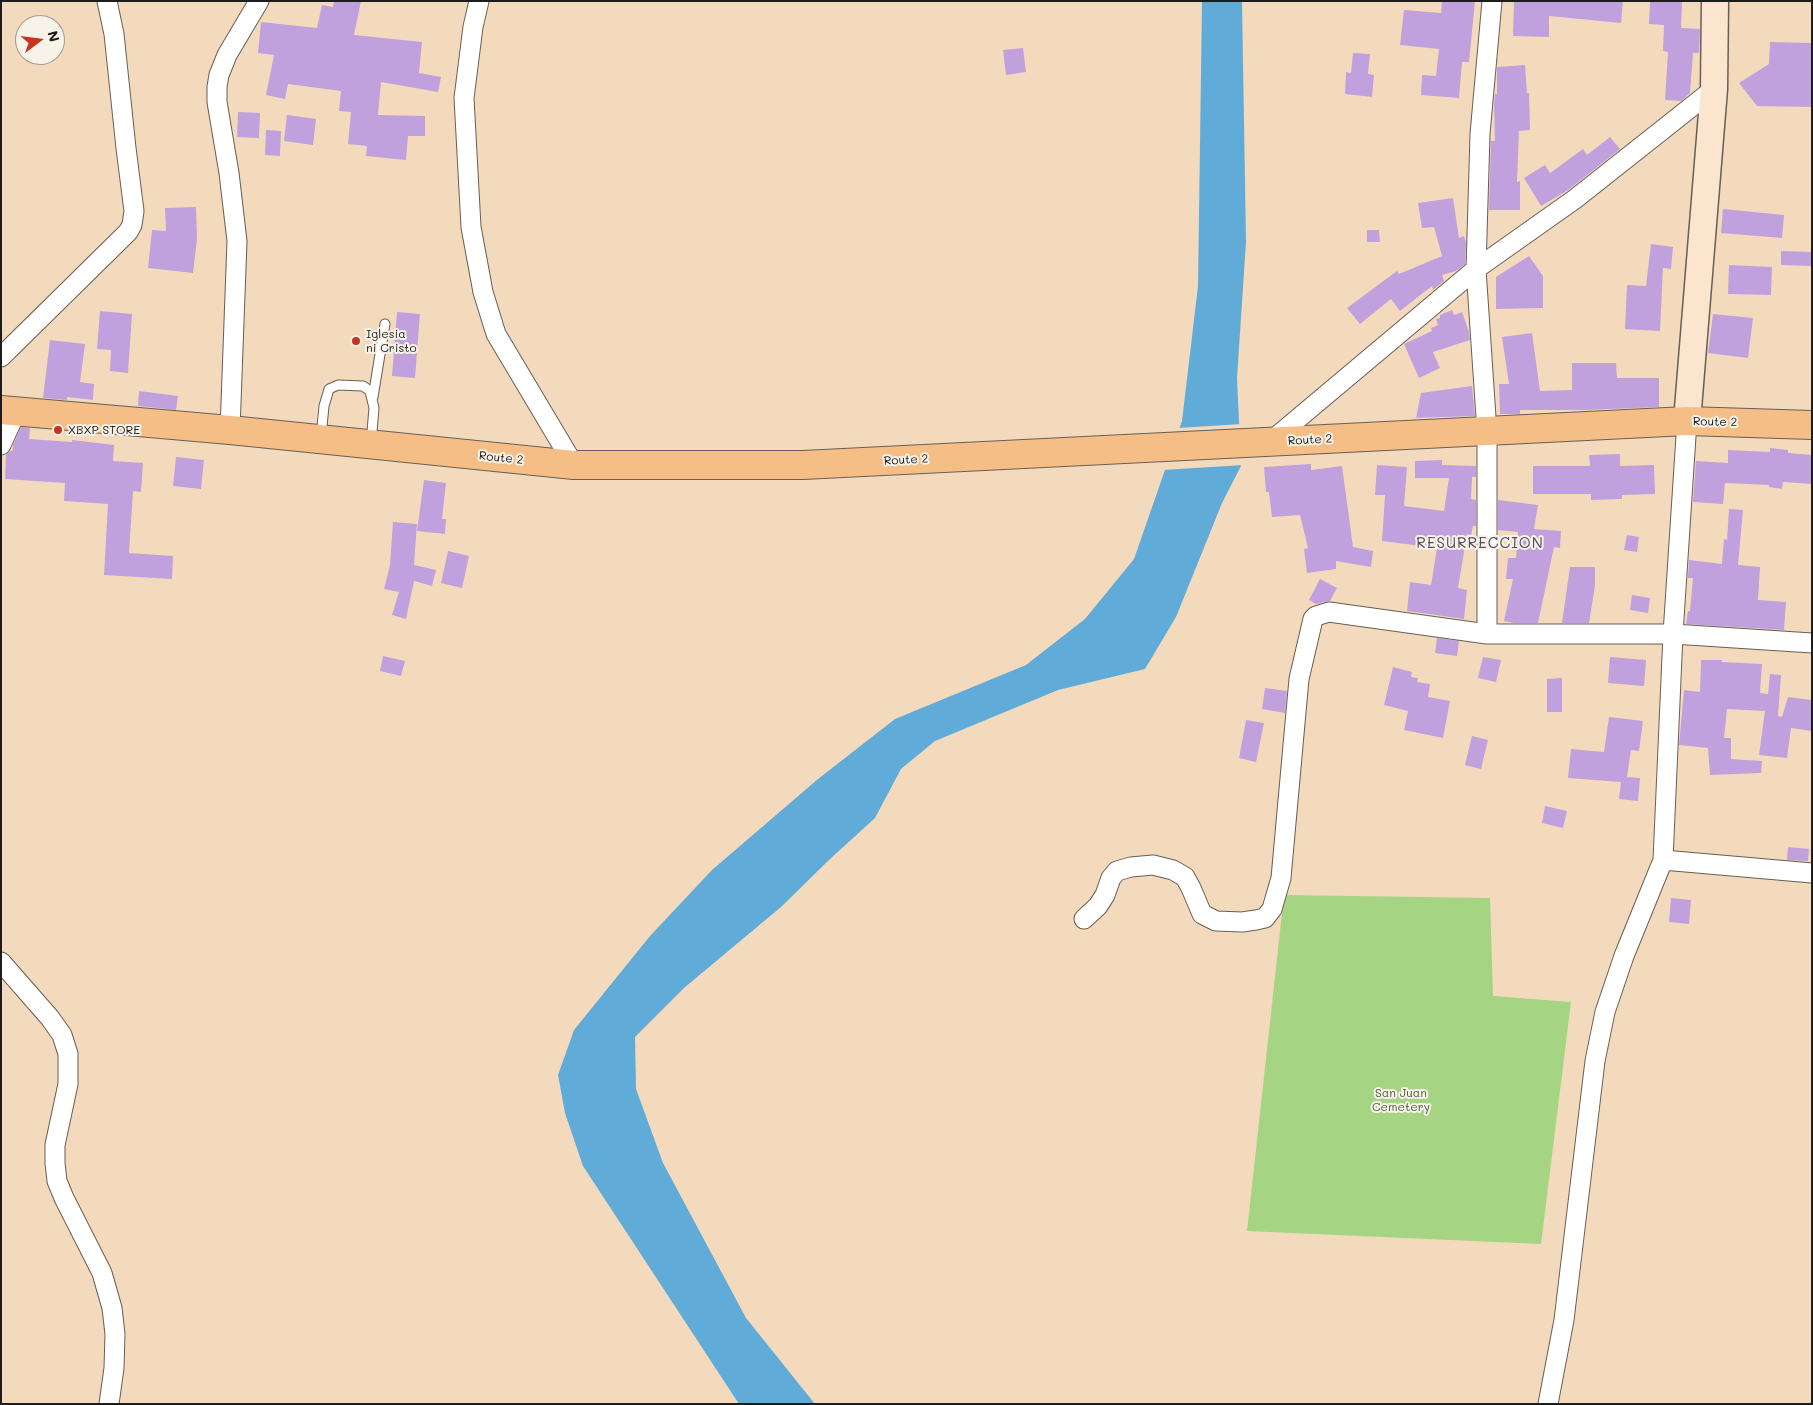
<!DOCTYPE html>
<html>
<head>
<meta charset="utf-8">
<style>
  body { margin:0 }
  #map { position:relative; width:1813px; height:1405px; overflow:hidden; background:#f4dabc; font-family:Mali,sans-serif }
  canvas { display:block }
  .frame { position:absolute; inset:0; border:2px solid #1c1c1c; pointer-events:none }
  .north { position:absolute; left:15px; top:15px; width:50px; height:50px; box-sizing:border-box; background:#f7f3e8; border:1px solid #9f9d96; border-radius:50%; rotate:75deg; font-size:14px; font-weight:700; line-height:20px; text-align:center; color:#1c1c1c }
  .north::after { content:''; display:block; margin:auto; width:18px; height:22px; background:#c8321e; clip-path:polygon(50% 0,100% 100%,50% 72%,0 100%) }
</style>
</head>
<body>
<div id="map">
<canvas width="1813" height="1405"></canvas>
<div class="frame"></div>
<div class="north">N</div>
</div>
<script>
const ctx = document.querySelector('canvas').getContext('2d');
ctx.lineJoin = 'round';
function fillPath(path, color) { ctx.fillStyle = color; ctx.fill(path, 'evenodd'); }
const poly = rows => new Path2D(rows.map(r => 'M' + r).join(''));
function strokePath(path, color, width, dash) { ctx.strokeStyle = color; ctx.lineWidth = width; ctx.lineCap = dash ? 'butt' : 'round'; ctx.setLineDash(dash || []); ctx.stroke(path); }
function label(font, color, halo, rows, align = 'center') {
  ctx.font = font + ' Mali,sans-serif'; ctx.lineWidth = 4; ctx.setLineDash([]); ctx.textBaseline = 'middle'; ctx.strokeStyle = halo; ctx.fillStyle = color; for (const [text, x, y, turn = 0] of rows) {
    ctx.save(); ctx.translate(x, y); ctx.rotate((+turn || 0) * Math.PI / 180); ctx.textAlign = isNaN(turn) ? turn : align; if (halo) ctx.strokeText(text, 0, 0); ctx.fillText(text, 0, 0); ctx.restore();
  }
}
fillPath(poly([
  [1284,895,1490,898,1493,996,1571,1002,1541,1244,1247,1231]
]), '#a5d482');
fillPath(poly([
  [1202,1,1242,1,1246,242,1237,378,1241,466,1222,503,1176,617,1145,669,1058,690,935,741,901,769,875,818,830,859,781,907,684,988,635,1037,636,1089,663,1163,746,1318,815,1404,739,1404,583,1166,565,1113,558,1075,574,1030,650,936,712,870,818,779,895,719,1026,665,1085,619,1134,559,1182,421,1198,286]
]), '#61abd9');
fillPath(poly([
  [1242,424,1244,465,1162,470,1178,428]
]), '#f4dabc');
fillPath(poly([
  [334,1,361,1,354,35,422,42,419,73,441,77,438,92,381,82,378,115,425,116,425,136,408,136,406,160,366,156,367,146,348,144,351,112,339,111,341,91,288,84,285,99,266,95,274,55,258,53,261,22,317,28,322,5,333,7],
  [1442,1,1475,1,1469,62,1462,62,1459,98,1421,95,1422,75,1436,76,1439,49,1400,45,1404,10,1441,13],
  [1514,1,1623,1,1621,23,1549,16,1549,37,1513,36],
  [1650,1,1682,1,1681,28,1700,29,1699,53,1693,53,1690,93,1681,101,1665,100,1668,52,1663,51,1664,25,1649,24],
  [1770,42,1812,43,1812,107,1757,106,1739,83,1769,64],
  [1023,48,1026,72,1006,75,1003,50],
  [1353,53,1370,54,1368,74,1374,75,1372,97,1345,94,1346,72,1351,73],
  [1525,65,1527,93,1529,93,1530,130,1519,131,1517,182,1520,181,1520,210,1489,210,1491,141,1495,141,1494,104,1495,94,1497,94,1497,67],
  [238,112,260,113,259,138,237,137],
  [287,115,316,119,313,145,284,141],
  [266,130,281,131,280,156,265,155],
  [1610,137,1620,149,1568,190,1541,206,1524,178,1545,165,1550,173,1583,149,1587,155],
  [1453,198,1459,238,1464,236,1466,243,1465,264,1456,271,1442,275,1444,281,1433,290,1432,286,1400,311,1391,299,1360,324,1347,308,1397,271,1399,274,1442,256,1434,227,1422,228,1418,203],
  [196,207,197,239,193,273,148,268,152,230,166,231,165,208],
  [1723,209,1784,215,1782,238,1721,233],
  [1367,230,1379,230,1380,242,1367,242],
  [1651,244,1673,247,1671,269,1663,268,1660,331,1625,329,1627,285,1646,286],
  [1781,251,1812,252,1812,266,1781,265],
  [1529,256,1543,276,1543,308,1496,309,1496,277],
  [1729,265,1772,267,1771,295,1728,294],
  [1452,310,1454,315,1462,312,1469,332,1470,340,1433,352,1440,368,1419,378,1404,344,1432,331,1431,328,1438,325,1436,319,1440,318,1440,315],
  [100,311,132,314,128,373,110,371,111,350,97,349],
  [397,312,420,314,415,378,392,376],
  [1713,314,1753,318,1748,358,1708,353],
  [1532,333,1540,391,1572,390,1572,363,1616,363,1617,378,1659,378,1659,407,1586,410,1520,410,1520,414,1500,414,1499,384,1509,384,1502,337],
  [50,340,85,344,80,382,94,384,93,400,67,397,67,400,43,398],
  [1472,386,1475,416,1416,418,1421,393],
  [139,391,178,396,176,410,138,406],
  [21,427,30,428,29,439,72,442,72,440,114,445,113,461,143,463,141,492,133,491,129,553,173,556,172,579,104,575,108,504,64,501,65,483,5,479,6,455,10,451,13,451,13,445],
  [1770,448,1788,450,1788,453,1812,455,1812,484,1783,482,1782,489,1769,487,1769,485,1725,483,1723,504,1693,502,1696,461,1728,463,1728,450,1770,452],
  [1620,454,1620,466,1654,465,1655,494,1622,495,1622,499,1591,500,1591,494,1533,494,1533,466,1590,466,1589,455],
  [176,457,204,460,201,489,173,486],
  [1442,460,1442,465,1476,466,1476,477,1472,477,1471,499,1476,500,1476,526,1473,526,1471,535,1467,534,1458,588,1467,590,1464,619,1407,611,1410,582,1431,585,1437,548,1382,541,1385,495,1375,495,1377,465,1407,467,1404,506,1444,511,1449,478,1415,478,1415,461],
  [1311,464,1311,470,1342,466,1353,547,1373,551,1371,567,1336,561,1336,569,1307,573,1304,549,1308,548,1300,515,1272,517,1269,492,1266,492,1264,467],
  [424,480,446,483,442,519,446,519,445,534,417,531],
  [1498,500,1538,505,1534,529,1561,531,1560,548,1554,547,1538,623,1514,623,1504,621,1513,579,1506,579,1508,558,1516,558,1518,532,1498,530],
  [1729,509,1743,510,1738,565,1760,567,1758,600,1786,602,1784,630,1686,624,1688,611,1690,611,1693,578,1688,578,1689,560,1722,564,1724,539,1727,540],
  [393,522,417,524,414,565,436,570,432,586,414,581,406,619,392,615,399,592,384,589,390,565],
  [1627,535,1639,537,1637,552,1624,550],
  [448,551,469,556,462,588,441,583],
  [1570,567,1595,567,1595,586,1589,623,1562,623],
  [1320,579,1337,588,1330,601,1316,604,1309,600],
  [1632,595,1650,598,1648,613,1630,610],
  [1437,638,1459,641,1457,656,1435,653],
  [383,656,405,661,401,676,380,671],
  [1483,657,1501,660,1496,682,1478,678],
  [1610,657,1646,660,1644,686,1608,683],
  [1701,660,1722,660,1722,662,1762,664,1760,693,1768,694,1770,674,1781,675,1778,716,1782,717,1788,697,1812,700,1812,731,1791,728,1787,758,1759,755,1765,711,1727,709,1724,738,1731,738,1731,759,1762,761,1761,773,1710,775,1708,748,1679,745,1684,690,1700,692],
  [1393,667,1412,672,1411,677,1418,678,1417,682,1430,684,1428,697,1450,701,1443,738,1404,730,1408,711,1384,705],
  [1562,678,1562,712,1547,712,1547,679],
  [1265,688,1287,691,1285,713,1262,709],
  [1609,717,1643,721,1639,751,1631,750,1627,777,1640,778,1638,801,1619,799,1621,782,1568,778,1571,749,1604,752],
  [1246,720,1264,723,1256,762,1239,758],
  [1472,736,1488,740,1481,769,1465,765],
  [1545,806,1567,811,1563,828,1542,823],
  [1788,847,1809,849,1808,861,1787,860],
  [1671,898,1691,900,1689,924,1669,922]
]), '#c1a1dd');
const lane = poly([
  [373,397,385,324],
  [321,437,324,406,329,389,338,385,363,386,370,391,374,408,371,443]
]);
const street = poly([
  [479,1,473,27,464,98,471,227,483,292,496,334,574,465],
  [1492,1,1480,134,1476,269,1487,432,1487,634,1673,634,1812,643],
  [1,357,128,232,132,225,134,211,126,148,114,34,107,1],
  [230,430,237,241,229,173,217,102,217,87,219,75,227,55,259,1],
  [1270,442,1476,269,1575,199,1714,89],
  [1,445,16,412],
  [1663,860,1812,873],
  [1084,919,1098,906,1105,895,1111,878,1117,871,1131,867,1153,865,1173,870,1185,877,1191,888,1202,914,1216,921,1242,922,1256,920,1265,918,1272,909,1281,878,1299,679,1313,619,1316,616,1329,612,1487,634],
  [1,962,50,1018,62,1035,68,1054,68,1084,55,1145,55,1163,57,1181,64,1198,102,1273,112,1308,115,1334,114,1368,109,1404],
  [1548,1404,1564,1320,1595,1061,1605,1012,1624,956,1663,860,1673,634,1687,421]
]);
const secondary = poly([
  [1687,421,1714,89,1715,1]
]);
const highway = poly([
  [1,410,230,430,574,465,803,465,1687,421,1812,425]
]);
strokePath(lane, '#685e54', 11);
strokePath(street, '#685e54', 21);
strokePath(secondary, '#685e54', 29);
strokePath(highway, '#685e54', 30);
strokePath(lane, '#fff', 9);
strokePath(street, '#fff', 19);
strokePath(secondary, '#fbe5cf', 26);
strokePath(highway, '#f6be87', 28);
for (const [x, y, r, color] of [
  [356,341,5,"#c8321e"],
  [58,430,5,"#c8321e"]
]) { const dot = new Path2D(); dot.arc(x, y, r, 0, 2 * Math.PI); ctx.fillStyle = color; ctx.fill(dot); strokePath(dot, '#f7f3e8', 2); }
label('12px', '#1c1c1c', '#f7f3e8', [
  ["Iglesia",366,334],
  ["ni Cristo",366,348],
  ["XBXP STORE",68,430]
], 'left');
label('12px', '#1c1c1c', '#f7f3e8', [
  ["Route 2",1715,422,1],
  ["Route 2",1310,440,-3],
  ["Route 2",501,458,6],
  ["Route 2",906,460,-3]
]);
label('12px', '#4c5c40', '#f7f3e8', [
  ["San Juan",1401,1093],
  ["Cemetery",1401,1107]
]);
ctx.letterSpacing = '1px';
label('15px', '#564b60', '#f7f3e8', [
  ["RESURRECCION",1480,543]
]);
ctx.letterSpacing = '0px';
</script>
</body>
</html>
